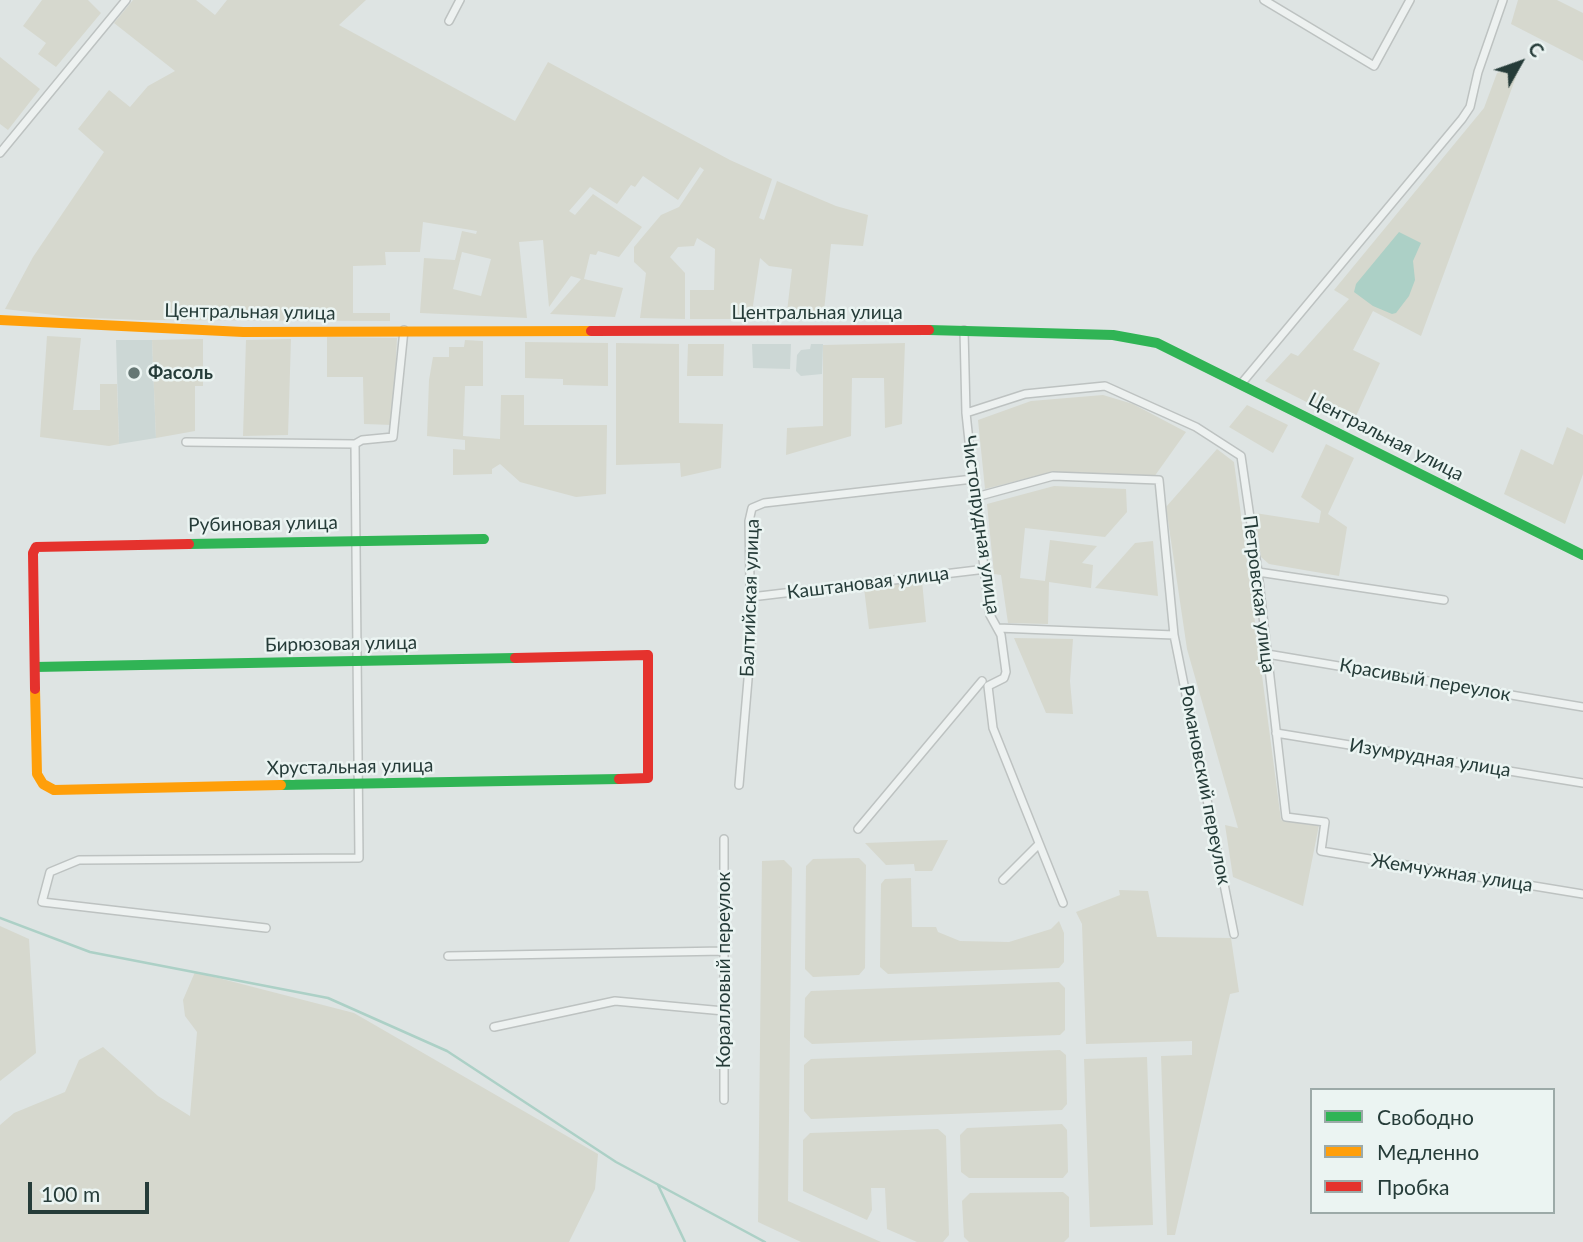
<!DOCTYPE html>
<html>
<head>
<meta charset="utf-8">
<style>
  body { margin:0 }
  #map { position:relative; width:1583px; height:1242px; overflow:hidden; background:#dee4e3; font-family:Lato,sans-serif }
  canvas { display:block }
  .legend { position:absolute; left:1310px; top:1088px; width:245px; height:126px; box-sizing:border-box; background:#ebf4f2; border:2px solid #9caaa8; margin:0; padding:9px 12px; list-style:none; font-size:21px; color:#263c39 }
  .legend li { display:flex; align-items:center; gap:14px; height:35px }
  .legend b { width:35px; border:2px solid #9caaa8 }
  .north { position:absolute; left:1485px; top:28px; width:70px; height:70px; -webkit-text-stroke:5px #ebf4f2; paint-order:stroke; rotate:50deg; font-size:19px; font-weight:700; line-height:28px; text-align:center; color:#263c39 }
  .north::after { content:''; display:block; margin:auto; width:24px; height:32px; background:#263c39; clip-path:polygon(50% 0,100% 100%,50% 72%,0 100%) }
  .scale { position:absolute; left:28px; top:1182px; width:121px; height:32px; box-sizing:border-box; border:4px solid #263c39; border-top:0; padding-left:9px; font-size:21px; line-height:24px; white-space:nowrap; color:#263c39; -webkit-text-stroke:5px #ebf4f2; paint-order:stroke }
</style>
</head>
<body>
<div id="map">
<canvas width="1583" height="1242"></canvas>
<ul class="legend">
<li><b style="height:9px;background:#30b455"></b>Свободно</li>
<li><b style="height:9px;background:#ff9f0a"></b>Медленно</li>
<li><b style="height:9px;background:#e5322d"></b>Пробка</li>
</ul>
<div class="north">С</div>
<div class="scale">100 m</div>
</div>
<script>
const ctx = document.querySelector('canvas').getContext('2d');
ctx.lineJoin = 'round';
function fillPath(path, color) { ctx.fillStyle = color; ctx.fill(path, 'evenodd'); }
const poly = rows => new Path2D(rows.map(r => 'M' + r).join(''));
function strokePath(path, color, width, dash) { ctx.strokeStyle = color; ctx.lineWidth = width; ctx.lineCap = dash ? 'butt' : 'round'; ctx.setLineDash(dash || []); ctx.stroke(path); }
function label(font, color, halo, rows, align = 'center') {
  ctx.font = font + ' Lato,sans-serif'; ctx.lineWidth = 5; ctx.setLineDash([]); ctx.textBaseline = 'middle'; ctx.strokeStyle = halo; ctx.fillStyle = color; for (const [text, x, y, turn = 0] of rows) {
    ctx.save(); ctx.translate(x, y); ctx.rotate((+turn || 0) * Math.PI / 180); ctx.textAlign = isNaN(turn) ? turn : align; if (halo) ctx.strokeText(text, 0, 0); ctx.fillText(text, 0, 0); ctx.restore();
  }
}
fillPath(poly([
  [116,340,152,340,156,438,119,444],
  [752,344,791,344,790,369,753,368],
  [811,344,823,344,822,374,801,376,796,371,797,355,801,350,810,349]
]), '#ccd7d5');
fillPath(poly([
  [42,0,88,0,101,13,56,67,38,54,46,43,23,26],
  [133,0,196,0,215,15,227,0,366,0,339,25,515,121,548,62,730,160,772,179,759,218,764,220,777,181,836,206,868,215,863,246,831,244,823,320,786,320,792,269,769,266,760,258,751,319,690,319,690,290,714,290,715,249,697,238,694,246,678,247,670,257,685,273,685,319,640,318,646,273,634,262,634,247,661,215,679,207,704,170,700,167,678,200,643,176,635,187,631,185,617,204,590,187,569,211,575,215,593,194,642,227,619,257,598,251,596,255,590,254,584,279,623,288,615,317,550,314,581,279,571,276,549,307,543,240,519,242,527,318,420,313,424,258,455,260,462,231,476,234,477,231,423,222,420,252,385,252,386,265,353,266,353,313,390,313,390,321,140,320,70,317,5,309,33,257,104,152,78,129,109,90,130,107,148,86,175,71,114,23],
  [462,252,491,259,481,296,453,289],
  [1518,0,1557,0,1583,13,1583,61,1511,24],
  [0,57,40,89,8,130,0,124],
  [1520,66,1421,336,1373,311,1353,350,1380,363,1352,425,1265,381,1291,353,1298,356,1349,299,1334,290,1484,108,1497,73],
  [47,336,81,338,73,410,100,410,100,384,117,384,119,444,109,446,40,437],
  [327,337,397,338,393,425,364,424,363,377,327,377],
  [203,339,203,386,195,386,195,431,156,438,152,340],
  [291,339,288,435,243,436,246,340],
  [465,340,483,341,483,386,465,386,463,436,500,439,501,395,524,395,524,425,607,425,606,494,576,497,531,485,520,482,500,464,492,469,492,474,453,475,453,449,465,450,465,440,427,436,429,380,433,357,449,357,449,347,464,347],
  [525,342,608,343,608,386,563,385,563,379,525,378],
  [616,343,679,344,679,423,723,424,721,468,681,477,680,463,616,465],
  [905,343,902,424,885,428,884,378,852,378,851,436,786,455,787,428,823,426,823,345],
  [688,344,724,344,723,376,687,376],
  [1103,395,1133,404,1186,432,1154,477,1053,472,985,489,978,420,1031,401],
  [1247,405,1288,425,1273,453,1229,427],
  [1567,427,1583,435,1583,474,1565,524,1504,494,1521,449,1553,465],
  [1326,444,1354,458,1328,514,1347,527,1339,576,1269,564,1261,557,1255,513,1319,523,1321,511,1301,497],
  [1217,449,1234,462,1281,820,1319,825,1303,906,1233,877,1225,825,1238,828,1187,649,1166,507],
  [1054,486,1126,489,1127,512,1105,537,1025,528,1020,578,1045,581,1050,540,1097,546,1082,563,1093,565,1091,588,1049,582,1048,624,1008,623,1001,575,994,574,987,504],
  [1153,541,1158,596,1095,588,1135,543],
  [922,581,926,622,869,629,864,588],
  [1014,638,1073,639,1070,681,1073,714,1046,713],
  [948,840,932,871,915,871,914,864,886,865,865,843],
  [859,858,866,865,865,968,859,975,813,977,805,969,806,866,813,859],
  [784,860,792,868,788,1201,881,1242,801,1242,758,1222,762,861],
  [911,878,912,927,936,927,938,932,960,941,1009,942,1051,929,1059,921,1064,933,1064,962,1059,968,888,974,880,967,881,884,885,879],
  [1119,890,1148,891,1157,937,1231,938,1239,992,1230,994,1175,1235,1167,1235,1161,1056,1192,1055,1192,1041,1086,1044,1082,924,1076,912,1120,895],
  [0,926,29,939,36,1053,0,1081],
  [195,972,354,1013,598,1154,595,1189,569,1242,0,1242,0,1125,14,1113,65,1092,79,1060,103,1047,158,1096,190,1116,197,1032,185,1016,183,1000],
  [1059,982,1065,988,1065,1030,1060,1035,812,1044,804,1037,805,998,811,991],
  [1060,1050,1066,1055,1067,1104,1062,1110,811,1119,804,1111,804,1065,811,1059],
  [1147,1057,1153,1225,1090,1227,1084,1059],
  [1062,1124,1067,1130,1068,1172,1063,1178,969,1178,961,1172,960,1135,967,1128],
  [938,1129,946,1136,949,1235,943,1242,917,1242,887,1229,885,1188,871,1188,872,1210,867,1220,803,1191,803,1140,810,1133],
  [1063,1192,1069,1197,1069,1237,1064,1242,969,1242,964,1237,962,1201,970,1193]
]), '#d6d8ce');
fillPath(poly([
  [1399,232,1421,243,1413,261,1415,280,1409,296,1396,313,1392,314,1373,306,1354,292,1356,284]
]), '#acd0c6');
strokePath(poly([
  [0,918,90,952,328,998,447,1051,616,1162,765,1242],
  [658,1185,685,1242]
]), '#acd0c6', 2.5);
const street = poly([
  [1264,0,1374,66,1410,0],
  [449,21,460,0],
  [0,153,126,0],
  [964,330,966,413,973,479,990,615,1001,635,1006,672,1004,678,988,686,993,728,1063,903],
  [1241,384,1462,119,1470,107,1478,72,1503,0],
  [966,413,1025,394,1105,386,1196,427,1241,456,1258,572,1286,817,1325,822,1321,851,1583,894],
  [186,442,355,444,362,440,393,437,404,330],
  [976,497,1053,476,1159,480,1174,635,1234,934],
  [1258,572,1444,600],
  [751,597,986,569],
  [998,628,1174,635],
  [1267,654,1583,707],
  [1276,733,1583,783],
  [739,785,751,644,749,521,752,508,764,503,973,479],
  [858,829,982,681],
  [1003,880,1039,844],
  [266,928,42,902,50,872,79,860,359,858,355,444],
  [448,956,724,951],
  [494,1027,615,1001,724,1011],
  [724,1100,724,839]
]);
strokePath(street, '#bdc2c1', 10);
strokePath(street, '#edf1f0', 7);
strokePath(poly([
  [929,330,1113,335,1157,343,1583,555],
  [189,544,484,539],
  [35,667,515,658],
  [281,785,619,779]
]), '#30b455', 10);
strokePath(poly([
  [0,320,243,332,591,331],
  [35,689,37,774,43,784,54,790,281,785]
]), '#ff9f0a', 10);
strokePath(poly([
  [591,331,929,330],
  [515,658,648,655,648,778,619,779],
  [35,689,33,553,36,547,189,544]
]), '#e5322d', 10);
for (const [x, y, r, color] of [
  [134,373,7,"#667774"]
]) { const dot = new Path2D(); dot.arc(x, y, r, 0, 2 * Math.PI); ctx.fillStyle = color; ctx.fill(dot); strokePath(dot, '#ebf4f2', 2.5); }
label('19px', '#263c39', '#ebf4f2', [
  ["Центральная улица",250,312,1],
  ["Центральная улица",817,313],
  ["Центральная улица",1386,437,27],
  ["Рубиновая улица",263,524,-1],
  ["Чистопрудная улица",981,525,82],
  ["Каштановая улица",868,583,-7],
  ["Петровская улица",1259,594,83],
  ["Балтийская улица",750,598,-88],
  ["Бирюзовая улица",341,644,-1],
  ["Красивый переулок",1425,680,10],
  ["Изумрудная улица",1430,758,9],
  ["Хрустальная улица",350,767,-1],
  ["Романовский переулок",1205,785,79],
  ["Жемчужная улица",1452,873,9],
  ["Коралловый переулок",724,970,-90]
]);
label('bold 19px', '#263c39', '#ebf4f2', [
  ["Фасоль",148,373]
], 'left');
</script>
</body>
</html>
